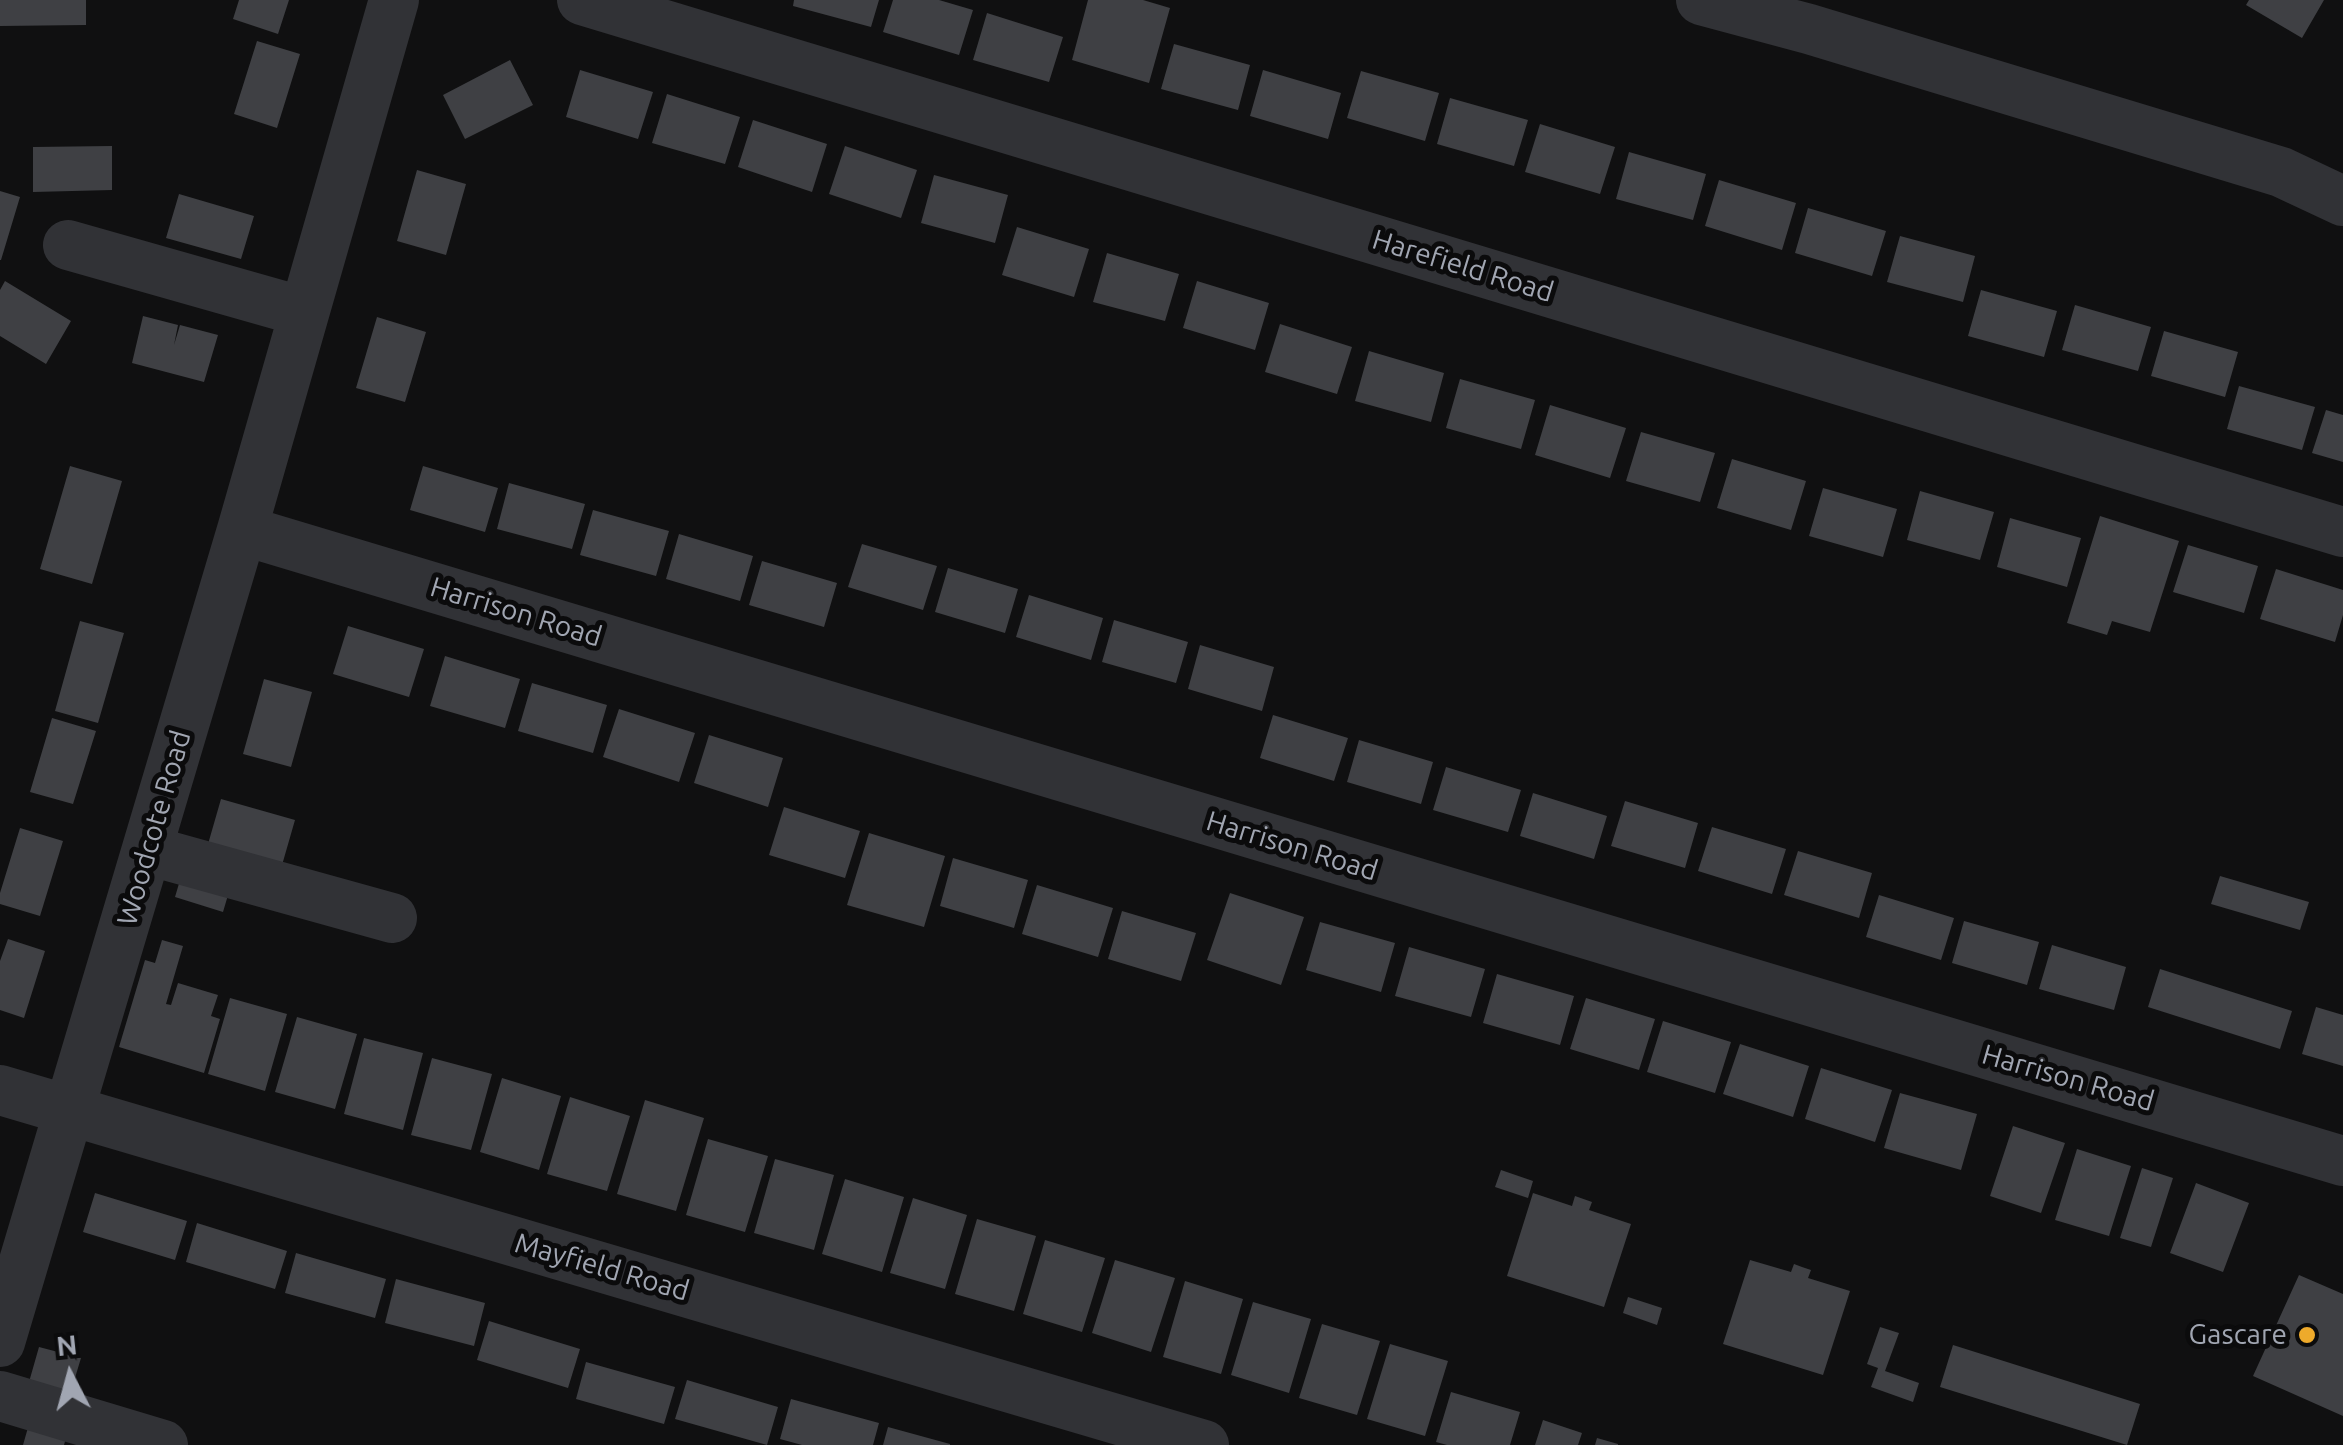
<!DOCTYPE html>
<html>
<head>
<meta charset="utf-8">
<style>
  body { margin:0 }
  #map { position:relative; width:2343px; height:1445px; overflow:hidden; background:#101011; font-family:Ubuntu,sans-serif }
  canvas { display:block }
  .north { position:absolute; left:20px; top:1325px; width:100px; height:100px; -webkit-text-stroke:8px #0b0b0c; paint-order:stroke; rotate:354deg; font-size:28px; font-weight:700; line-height:40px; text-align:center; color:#a1a6b2 }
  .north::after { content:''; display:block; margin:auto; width:35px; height:45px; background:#a1a6b2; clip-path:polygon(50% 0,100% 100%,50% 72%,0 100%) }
</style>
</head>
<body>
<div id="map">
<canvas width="2343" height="1445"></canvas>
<div class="north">N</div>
</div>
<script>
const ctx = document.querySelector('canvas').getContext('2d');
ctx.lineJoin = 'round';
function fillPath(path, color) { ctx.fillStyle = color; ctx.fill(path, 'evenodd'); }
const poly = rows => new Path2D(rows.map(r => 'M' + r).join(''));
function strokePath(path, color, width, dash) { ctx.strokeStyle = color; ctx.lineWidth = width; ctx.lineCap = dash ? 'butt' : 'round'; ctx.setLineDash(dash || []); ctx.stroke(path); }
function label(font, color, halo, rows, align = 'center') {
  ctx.font = font + ' Ubuntu,sans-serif'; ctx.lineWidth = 10; ctx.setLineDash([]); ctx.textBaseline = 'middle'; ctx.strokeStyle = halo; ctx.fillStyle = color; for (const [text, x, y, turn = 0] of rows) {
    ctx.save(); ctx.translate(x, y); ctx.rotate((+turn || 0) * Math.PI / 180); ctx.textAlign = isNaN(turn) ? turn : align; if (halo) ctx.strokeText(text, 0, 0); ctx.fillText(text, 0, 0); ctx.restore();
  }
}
fillPath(poly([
  [0,0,86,0,86,25,0,26],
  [239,0,289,0,278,34,233,19],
  [794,0,879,0,871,27,793,6],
  [893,0,939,0,973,10,959,55,883,32],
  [1088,0,1143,0,1170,8,1149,83,1072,60],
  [2249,0,2324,0,2302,38,2246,5],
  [987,13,1063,37,1049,82,973,60],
  [257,41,300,54,277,128,234,114],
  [1174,44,1250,65,1238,110,1161,89],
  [510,60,533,105,465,139,443,95],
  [580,70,653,92,638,139,566,117],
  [1263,70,1341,93,1328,139,1250,116],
  [1361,71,1439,93,1425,141,1347,118],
  [667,94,740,117,725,164,652,143],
  [1450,98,1528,120,1514,166,1437,144],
  [753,120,827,144,812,192,738,167],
  [1540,124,1615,147,1600,194,1525,172],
  [112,146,112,190,33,192,33,147],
  [845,146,917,170,901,218,829,194],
  [1629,152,1706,174,1693,220,1616,199],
  [417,170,466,184,446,255,397,241],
  [934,175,1008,195,995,243,921,223],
  [1719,180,1796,203,1782,250,1705,226],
  [0,191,20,197,1,260,0,260],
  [179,194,254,216,241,259,166,238],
  [1808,208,1886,231,1872,276,1795,253],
  [1017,227,1089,249,1074,297,1002,275],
  [1900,236,1975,256,1963,302,1887,282],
  [1107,253,1179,274,1165,321,1093,302],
  [5,281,71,321,46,364,0,336,0,290],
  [1197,281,1269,303,1255,350,1183,328],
  [1981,290,2057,311,2044,357,1968,336],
  [2075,305,2151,327,2138,371,2062,350],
  [143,316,178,325,174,345,180,325,218,335,204,382,132,363],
  [377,317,426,332,405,402,356,388],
  [1280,324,1352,347,1337,394,1265,372],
  [2164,331,2238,352,2225,397,2151,376],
  [1369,351,1444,373,1431,422,1355,401],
  [1460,379,1535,400,1521,449,1446,428],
  [2239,386,2315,407,2302,450,2227,429],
  [1550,405,1626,428,1610,478,1535,455],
  [2326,410,2343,415,2343,462,2312,453],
  [1641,432,1715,453,1700,502,1626,481],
  [1732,459,1806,481,1791,530,1717,508],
  [70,466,122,481,92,584,40,569],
  [423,466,498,488,485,532,410,510],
  [509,483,585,504,572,549,497,529],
  [1823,488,1897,509,1883,557,1809,536],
  [1920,491,1994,512,1980,560,1907,540],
  [593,510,669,531,656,576,580,555],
  [2100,516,2179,541,2150,632,2112,621,2107,635,2067,623],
  [2010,518,2081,538,2067,587,1997,567],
  [679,534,753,556,740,601,666,579],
  [862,544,937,566,923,610,848,587],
  [2188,545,2258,566,2244,613,2173,592],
  [762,561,837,583,824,627,749,605],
  [948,568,1018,589,1005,633,935,612],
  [2276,569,2343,590,2343,615,2335,642,2260,619],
  [1029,595,1103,618,1091,660,1016,637],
  [1114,620,1188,642,1176,683,1102,662],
  [80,621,124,633,98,723,55,711],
  [348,626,424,649,409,697,333,674],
  [1200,645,1274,667,1262,711,1188,689],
  [445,656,520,679,505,728,430,706],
  [264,679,312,692,291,767,243,754],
  [532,683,607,705,593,753,518,731],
  [619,709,695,733,679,782,603,757],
  [1273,715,1348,738,1334,781,1260,758],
  [52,718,96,731,73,804,30,792],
  [709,735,783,758,768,807,694,783],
  [1359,740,1433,762,1421,804,1347,782],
  [1446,767,1521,790,1508,832,1433,810],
  [1533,793,1607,816,1594,859,1520,836],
  [221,799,295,820,278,879,204,858],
  [1625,801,1698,823,1685,868,1611,846],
  [784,807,860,831,845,878,769,855],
  [1712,827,1786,849,1772,894,1698,871],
  [20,828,63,841,40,916,0,904,0,893],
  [869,833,945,856,924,927,847,905],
  [1798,851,1872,873,1859,918,1784,895],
  [953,858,1028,880,1014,928,940,906],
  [183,870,231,885,223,912,175,897],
  [2220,876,2309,902,2300,930,2211,904],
  [1037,885,1113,908,1098,957,1022,934],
  [1230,893,1304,917,1281,985,1207,960],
  [1879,895,1954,918,1941,960,1866,937],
  [1122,911,1196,933,1181,981,1108,959],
  [1964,921,2039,942,2027,985,1952,963],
  [1320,922,1395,943,1381,992,1306,970],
  [8,939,45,951,24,1018,0,1010,0,961],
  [162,940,183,946,166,1004,171,1005,178,983,218,995,211,1016,220,1019,204,1073,119,1047,145,960,155,963],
  [2052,945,2126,967,2114,1010,2039,989],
  [1409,947,1485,969,1471,1017,1395,996],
  [2160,969,2292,1011,2280,1049,2148,1007],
  [1497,974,1574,996,1560,1045,1483,1023],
  [230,998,287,1014,265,1091,208,1074],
  [1586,998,1655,1019,1639,1070,1570,1049],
  [2316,1007,2343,1015,2343,1066,2302,1054],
  [297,1017,357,1034,335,1109,275,1092],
  [1663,1021,1731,1042,1715,1093,1647,1072],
  [364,1038,423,1053,403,1130,344,1114],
  [1740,1044,1809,1066,1793,1117,1723,1094],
  [432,1058,492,1074,471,1150,411,1135],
  [1821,1068,1892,1090,1875,1142,1805,1119],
  [502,1078,561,1096,539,1170,480,1152],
  [1900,1093,1977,1114,1961,1170,1884,1148],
  [570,1097,630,1116,607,1191,547,1174],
  [645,1100,704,1118,676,1211,617,1194],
  [2013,1126,2065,1143,2041,1213,1990,1196],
  [708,1139,768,1156,745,1232,686,1215],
  [2077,1149,2131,1166,2109,1236,2055,1220],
  [775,1159,834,1175,814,1250,754,1233],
  [2142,1168,2173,1178,2151,1247,2120,1238],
  [1501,1170,1533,1181,1528,1198,1495,1187],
  [845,1179,904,1197,882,1272,822,1254],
  [2196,1183,2249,1203,2223,1272,2170,1253],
  [95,1193,187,1221,175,1260,83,1232],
  [1533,1193,1572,1206,1575,1196,1592,1202,1589,1210,1631,1224,1604,1307,1507,1276],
  [913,1198,967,1215,945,1289,890,1273],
  [977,1219,1036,1236,1014,1311,955,1294],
  [197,1223,287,1251,275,1289,186,1262],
  [1045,1240,1105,1258,1082,1332,1023,1314],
  [296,1253,386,1279,375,1318,285,1293],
  [1115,1260,1175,1278,1151,1352,1092,1333],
  [1750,1260,1791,1272,1794,1264,1802,1267,1811,1270,1808,1278,1850,1291,1823,1375,1723,1344],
  [2299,1275,2343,1294,2343,1416,2253,1376],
  [396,1279,485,1303,474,1346,385,1323],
  [1185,1281,1243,1299,1221,1374,1163,1357],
  [1628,1297,1662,1308,1657,1325,1623,1313],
  [1253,1302,1311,1319,1289,1393,1231,1375],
  [489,1321,580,1349,568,1388,477,1360],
  [1322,1324,1380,1341,1357,1415,1299,1398],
  [1880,1327,1899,1333,1885,1371,1919,1383,1913,1402,1871,1387,1878,1368,1867,1364],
  [1390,1344,1448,1361,1425,1436,1367,1419],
  [1953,1345,2140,1404,2127,1445,1940,1387],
  [39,1347,81,1358,68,1401,27,1389],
  [586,1362,675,1387,664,1424,576,1399],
  [687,1380,778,1407,767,1445,675,1419],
  [1451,1392,1520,1412,1510,1445,1447,1445,1436,1442],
  [791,1399,879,1423,873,1445,802,1445,780,1439],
  [31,1417,69,1427,64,1445,23,1445],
  [1543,1420,1582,1433,1578,1445,1535,1445],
  [888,1427,950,1444,950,1445,883,1445],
  [1597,1438,1618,1444,1618,1445,1595,1445]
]), '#3f4044');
strokePath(poly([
  [582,0,2343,532],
  [1701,0,1809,29,2281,172,2343,201],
  [68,245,304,312],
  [242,530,2343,1161],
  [147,850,392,918],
  [0,1090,1204,1445],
  [0,1342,242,530,394,0],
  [0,1396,163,1445]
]), '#313236', 50);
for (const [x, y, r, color] of [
  [2307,1335,10,"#eeaa2b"]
]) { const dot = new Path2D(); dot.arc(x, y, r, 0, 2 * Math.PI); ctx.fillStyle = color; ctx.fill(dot); strokePath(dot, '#0b0b0c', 4); }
label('28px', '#a1a6b2', '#0b0b0c', [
  ["Harefield Road",1463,266,17],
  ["Harrison Road",516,612,17],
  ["Woodcote Road",154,828,-74],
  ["Harrison Road",1292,846,17],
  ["Harrison Road",2068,1078,16],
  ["Mayfield Road",602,1267,16]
]);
label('28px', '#a1a6b2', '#0b0b0c', [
  ["Gascare",2287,1335]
], 'right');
</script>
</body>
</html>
